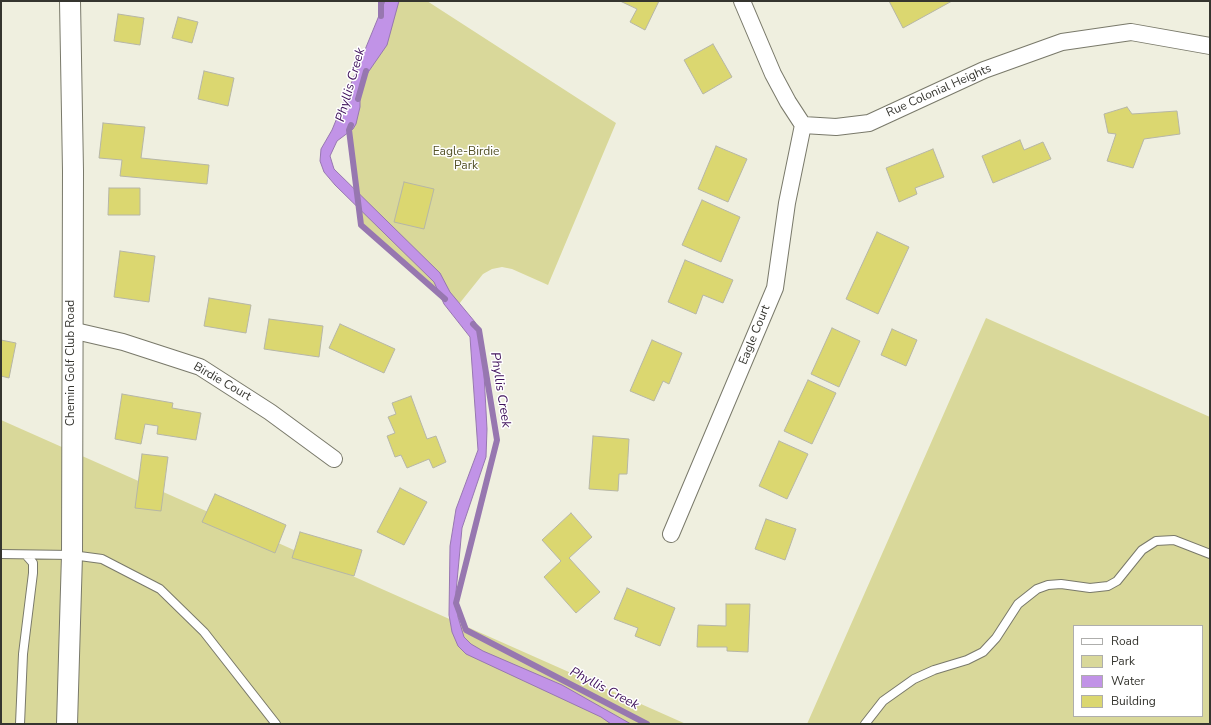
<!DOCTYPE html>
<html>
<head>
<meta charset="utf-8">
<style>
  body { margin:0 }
  #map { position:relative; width:1211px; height:725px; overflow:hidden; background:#efefdf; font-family:"Nunito Sans",sans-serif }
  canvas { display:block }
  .frame { position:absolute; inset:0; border:2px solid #35352f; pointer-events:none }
  .legend { position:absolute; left:1073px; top:625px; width:130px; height:92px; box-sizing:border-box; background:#fff; border:1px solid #aeaeac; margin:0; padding:5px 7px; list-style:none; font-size:12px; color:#35352f }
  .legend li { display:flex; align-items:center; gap:8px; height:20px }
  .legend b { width:20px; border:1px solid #aeaeac }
</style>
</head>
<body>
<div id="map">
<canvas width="1211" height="725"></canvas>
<div class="frame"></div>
<ul class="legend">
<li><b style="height:5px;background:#fff"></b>Road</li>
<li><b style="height:11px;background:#d9d89a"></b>Park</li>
<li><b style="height:11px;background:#c193e7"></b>Water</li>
<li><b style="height:11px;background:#dbd770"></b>Building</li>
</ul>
</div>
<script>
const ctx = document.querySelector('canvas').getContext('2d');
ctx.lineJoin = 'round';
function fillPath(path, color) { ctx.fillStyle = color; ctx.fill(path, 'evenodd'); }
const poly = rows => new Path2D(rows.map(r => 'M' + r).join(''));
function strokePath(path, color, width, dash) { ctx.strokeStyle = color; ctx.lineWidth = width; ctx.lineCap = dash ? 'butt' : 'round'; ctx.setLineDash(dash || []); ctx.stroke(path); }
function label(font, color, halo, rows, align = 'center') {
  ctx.font = font + ' "Nunito Sans",sans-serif'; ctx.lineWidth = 3; ctx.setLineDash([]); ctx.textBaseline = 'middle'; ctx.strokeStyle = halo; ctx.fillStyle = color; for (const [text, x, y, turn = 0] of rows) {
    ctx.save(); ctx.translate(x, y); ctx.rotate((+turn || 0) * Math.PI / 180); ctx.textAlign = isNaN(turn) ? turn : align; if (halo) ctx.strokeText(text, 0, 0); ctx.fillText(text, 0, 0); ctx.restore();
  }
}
fillPath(poly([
  [390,1,427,1,616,123,548,285,512,269,502,267,492,269,483,274,455,309,361,225,349,130],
  [986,318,1210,417,1210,724,807,724],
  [1074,626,1202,626,1202,716,1074,716],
  [1,420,686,724,1,724]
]), '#d9d89a');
const water = poly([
  [385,1,399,1,387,45,360,84,360,107,356,124,353,129,337,141,330,156,334,169,440,273,450,292,475,322,482,337,487,429,486,457,462,528,456,592,458,617,464,637,471,644,483,651,562,685,631,724,611,724,601,717,466,654,458,646,452,632,449,615,450,546,456,509,478,450,470,337,444,304,434,282,335,185,324,172,320,161,321,149,332,130,385,1]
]);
fillPath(water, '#c193e7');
strokePath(water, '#9777b0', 1);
strokePath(poly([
  [381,1,381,16],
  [358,99,366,71],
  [351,125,349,130,361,225,445,299],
  [473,324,479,330,497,440,456,603,466,630,647,724]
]), '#9777b0', 6);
const building = poly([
  [620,1,659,1,645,30,630,22,637,9,620,1],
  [889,1,952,1,903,28,889,1],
  [118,14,144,18,140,45,114,41,118,14],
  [178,17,198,22,192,43,172,38,178,17],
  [713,44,732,77,703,94,684,60,713,44],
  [204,71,234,78,228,106,198,99,204,71],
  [1127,107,1132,114,1177,111,1180,134,1144,139,1133,168,1107,161,1116,134,1108,133,1104,114,1127,107],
  [103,123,145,127,141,158,209,165,207,184,120,176,122,160,99,158,103,123],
  [1020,140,1024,150,1043,142,1051,159,993,183,982,156,1020,140],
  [716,146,747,159,728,202,698,189,716,146],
  [933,149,944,177,915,188,917,194,899,202,886,168,933,149],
  [404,182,434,189,424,229,394,222,404,182],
  [109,188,140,188,140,215,108,215,109,188],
  [702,200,740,217,721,262,682,245,702,200],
  [877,232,909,247,878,314,846,299,877,232],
  [120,251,155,256,149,302,114,297,120,251],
  [685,260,733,280,723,303,703,295,696,314,668,302,685,260],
  [209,298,251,305,246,333,204,326,209,298],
  [269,319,323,326,319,357,264,349,269,319],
  [340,324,395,349,384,373,329,348,340,324],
  [832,328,860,341,839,387,811,374,832,328],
  [892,329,917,340,906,366,881,355,892,329],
  [1,340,16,343,9,378,1,376,1,340],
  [652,340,682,353,669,384,663,381,654,401,630,391,652,340],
  [808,380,836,393,812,444,784,431,808,380],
  [122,394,173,403,172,408,201,413,196,440,157,434,158,426,145,424,141,444,115,439,122,394],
  [411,396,427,439,436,436,446,462,433,468,429,459,407,468,401,455,395,457,387,436,395,433,388,417,396,414,392,403,411,396],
  [593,436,629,439,627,474,619,474,618,491,589,489,593,436],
  [779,441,808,454,787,499,759,486,779,441],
  [142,454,168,457,161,511,135,508,142,454],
  [400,488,427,502,404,545,377,532,400,488],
  [215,494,286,525,275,553,202,522,215,494],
  [571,513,592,537,569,558,600,592,576,613,544,577,561,561,542,540,571,513],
  [766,519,796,529,785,560,755,549,766,519],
  [300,532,362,550,354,576,292,558,300,532],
  [627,588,675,608,660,646,635,636,638,628,614,619,627,588],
  [726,604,750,604,748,652,727,651,727,647,697,647,698,625,726,626,726,604]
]);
fillPath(building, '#dbd770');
strokePath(building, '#b6b6a6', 1);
const service = poly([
  [1,554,72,555,102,559,160,589,204,632,276,724],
  [20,724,23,654,33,573,33,563,26,555],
  [865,724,883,701,914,679,934,670,967,660,983,652,996,638,1018,604,1037,589,1048,585,1061,584,1090,588,1108,586,1117,581,1142,550,1156,541,1174,540,1210,554]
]);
const minor = poly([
  [742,1,773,74,788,102,803,125,836,127,869,123,984,70,1062,42,1131,32,1210,46],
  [71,330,123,342,200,367,270,412,334,459],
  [671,534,775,288,787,203,803,125]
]);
const tertiary = poly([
  [67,724,72,555,73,171,70,1]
]);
strokePath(service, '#79796a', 10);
strokePath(minor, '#79796a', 18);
strokePath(tertiary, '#79796a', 22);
strokePath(service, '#fff', 8);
strokePath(minor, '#fff', 16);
strokePath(tertiary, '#fff', 20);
label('12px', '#35352f', '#fff', [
  ["Rue Colonial Heights",939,91,-24],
  ["Eagle Court",755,335,-68],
  ["Chemin Golf Club Road",71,363,-90],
  ["Birdie Court",222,382,30]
]);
label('12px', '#535126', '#fff', [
  ["Eagle-Birdie",466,152],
  ["Park",466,166]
]);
label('italic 13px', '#3f115b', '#fff', [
  ["Phyllis Creek",351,85,-74],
  ["Phyllis Creek",500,390,81],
  ["Phyllis Creek",604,689,28]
]);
</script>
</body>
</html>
